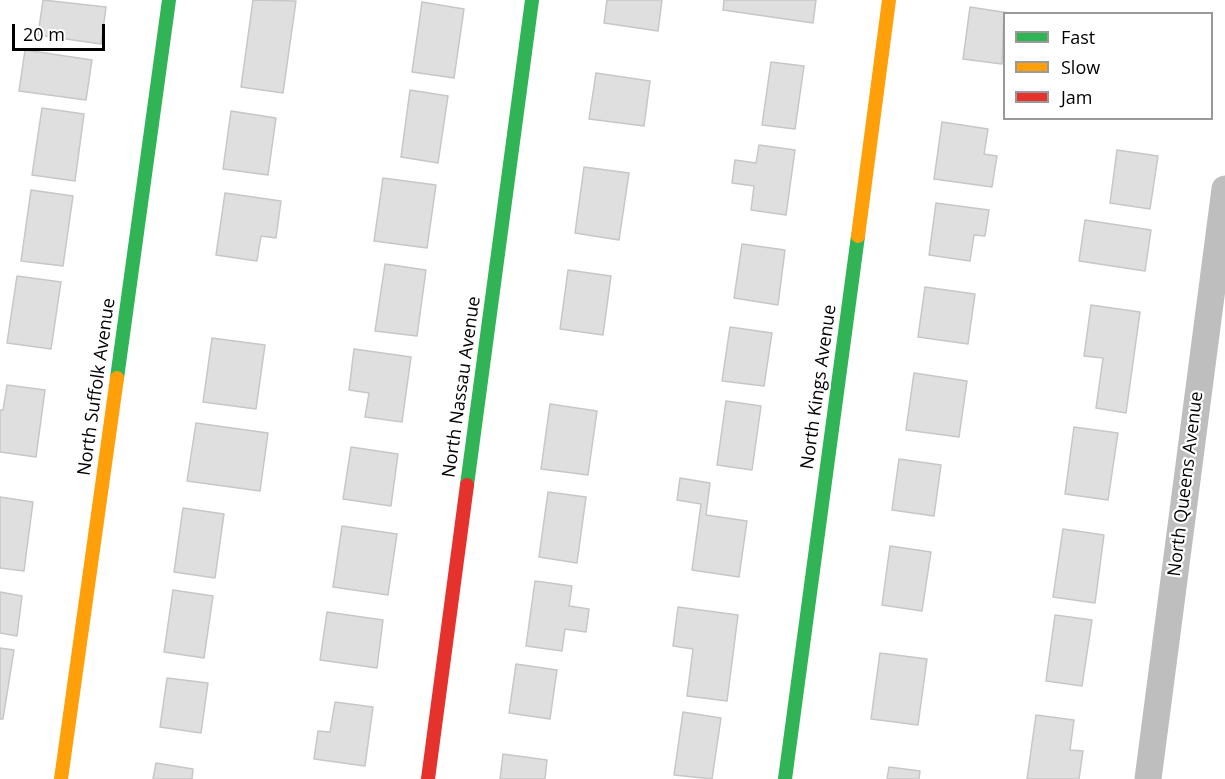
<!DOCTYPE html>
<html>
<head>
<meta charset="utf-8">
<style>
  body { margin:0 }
  #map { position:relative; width:1225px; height:779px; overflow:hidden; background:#fff; font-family:"Open Sans",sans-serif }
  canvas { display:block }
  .legend { position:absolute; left:1003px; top:12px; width:210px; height:108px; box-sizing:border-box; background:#fff; border:2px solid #999; margin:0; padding:8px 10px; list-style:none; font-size:18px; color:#000 }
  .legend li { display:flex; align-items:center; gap:12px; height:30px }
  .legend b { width:30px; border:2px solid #999 }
  .scale { position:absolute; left:12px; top:24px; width:93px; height:27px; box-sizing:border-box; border:3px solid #000; border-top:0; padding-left:8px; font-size:18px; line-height:21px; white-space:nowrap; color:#000; -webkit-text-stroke:4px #fff; paint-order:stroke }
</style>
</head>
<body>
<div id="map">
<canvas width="1225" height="779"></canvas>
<ul class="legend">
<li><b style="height:8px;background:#30b455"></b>Fast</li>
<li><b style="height:8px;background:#ff9f0a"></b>Slow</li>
<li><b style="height:8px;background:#e5322d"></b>Jam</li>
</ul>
<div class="scale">20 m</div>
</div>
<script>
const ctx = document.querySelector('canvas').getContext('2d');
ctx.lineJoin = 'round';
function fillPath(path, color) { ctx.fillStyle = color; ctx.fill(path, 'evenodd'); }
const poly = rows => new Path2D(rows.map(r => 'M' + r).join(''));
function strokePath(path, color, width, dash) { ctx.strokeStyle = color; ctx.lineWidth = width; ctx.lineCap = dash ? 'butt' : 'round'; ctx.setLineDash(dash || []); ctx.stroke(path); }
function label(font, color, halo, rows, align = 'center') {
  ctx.font = font + ' "Open Sans",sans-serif'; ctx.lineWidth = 4.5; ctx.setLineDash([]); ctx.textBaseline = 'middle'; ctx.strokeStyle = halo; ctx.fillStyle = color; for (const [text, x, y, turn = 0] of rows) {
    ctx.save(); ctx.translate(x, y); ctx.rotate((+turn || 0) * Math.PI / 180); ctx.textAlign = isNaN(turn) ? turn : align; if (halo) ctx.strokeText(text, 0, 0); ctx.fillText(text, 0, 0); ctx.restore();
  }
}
const building = poly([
  [43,0,106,7,101,44,38,35,43,0],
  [253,0,296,1,283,93,241,87,253,0],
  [607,0,662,0,658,31,604,23,607,0],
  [724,0,816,0,813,23,723,10,724,0],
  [422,2,464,9,454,78,412,72,422,2],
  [970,7,1009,13,1004,14,1002,64,963,59,970,7],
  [25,50,92,60,86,100,19,91,25,50],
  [771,62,804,66,795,129,762,125,771,62],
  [596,73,650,81,644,126,589,119,596,73],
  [410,90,448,96,438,163,401,157,410,90],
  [42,108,84,114,75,181,32,175,42,108],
  [231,111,276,118,268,175,223,169,231,111],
  [942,122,988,129,984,154,997,156,992,187,934,179,942,122],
  [759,145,795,150,786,215,751,210,754,186,732,183,735,160,756,163,759,145],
  [1117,150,1158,156,1150,209,1110,203,1117,150],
  [584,167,629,173,619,240,575,233,584,167],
  [383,178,436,185,427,248,374,241,383,178],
  [31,190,73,196,63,266,21,261,31,190],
  [225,193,281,201,276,238,261,236,257,261,216,255,225,193],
  [936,203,989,210,985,236,974,235,970,261,929,255,936,203],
  [1085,220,1151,230,1145,271,1079,261,1085,220],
  [742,244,785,250,778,305,734,298,742,244],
  [385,264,426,270,417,336,375,331,385,264],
  [568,270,611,276,603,335,560,329,568,270],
  [17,276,61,282,51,349,7,343,17,276],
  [925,287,975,294,968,344,918,337,925,287],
  [1091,305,1140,312,1126,413,1096,408,1103,358,1084,356,1091,305],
  [730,327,772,333,764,386,722,381,730,327],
  [212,338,265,345,256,409,203,402,212,338],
  [354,349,411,357,402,422,365,417,369,393,349,390,354,349],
  [914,373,967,381,959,437,906,430,914,373],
  [7,385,45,390,36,457,0,452,0,410,3,410,7,385],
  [726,401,761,406,752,470,717,465,726,401],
  [550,404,597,411,588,475,541,469,550,404],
  [196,423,268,433,260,491,187,481,196,423],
  [1074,427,1118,433,1108,500,1065,494,1074,427],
  [351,447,398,454,391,506,343,499,351,447],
  [899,459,941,465,934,516,892,510,899,459],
  [680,478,710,483,706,515,747,521,739,577,692,570,701,504,677,500,680,478],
  [548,492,586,497,577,563,539,557,548,492],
  [0,497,33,502,24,571,0,568,0,497],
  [183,508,224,514,215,578,174,572,183,508],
  [342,526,397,534,388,595,333,587,342,526],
  [1063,529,1104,535,1095,603,1053,597,1063,529],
  [890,546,931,552,922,611,882,605,890,546],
  [535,581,572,586,569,606,589,609,586,632,565,629,562,651,526,646,535,581],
  [173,590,213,596,204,658,164,652,173,590],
  [0,592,22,596,17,636,0,633,0,592],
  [678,607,738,615,727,701,687,696,693,649,673,646,678,607],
  [327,612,383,620,377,668,320,660,327,612],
  [1055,615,1092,620,1082,686,1046,681,1055,615],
  [0,648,14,650,3,719,0,719,0,648],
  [880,653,927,659,918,725,871,719,880,653],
  [516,664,557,670,550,719,509,713,516,664],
  [167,678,208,683,201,733,160,727,167,678],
  [335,702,373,707,365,766,314,759,318,731,330,732,335,702],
  [683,712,721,718,712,779,674,775,683,712],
  [1036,715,1074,720,1070,750,1083,751,1079,779,1027,779,1036,715],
  [503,754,547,760,545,779,500,779,503,754],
  [156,763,193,769,192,779,153,779,156,763],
  [889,767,920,771,919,779,887,779,889,767]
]);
fillPath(building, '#dfdfdf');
strokePath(building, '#c7c7c7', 1.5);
strokePath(poly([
  [1148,779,1225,189]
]), '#bebebe', 27);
strokePath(poly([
  [117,378,169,0],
  [467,485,532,0],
  [785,779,858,236]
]), '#30b455', 14);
strokePath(poly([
  [858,236,889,0],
  [61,779,117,378]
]), '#ff9f0a', 14);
strokePath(poly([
  [428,779,467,485]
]), '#e5322d', 14);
label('18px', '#000', '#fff', [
  ["North Suffolk Avenue",97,387,-82],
  ["North Nassau Avenue",462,387,-82],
  ["North Kings Avenue",819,387,-82],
  ["North Queens Avenue",1186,484,-83]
]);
</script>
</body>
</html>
